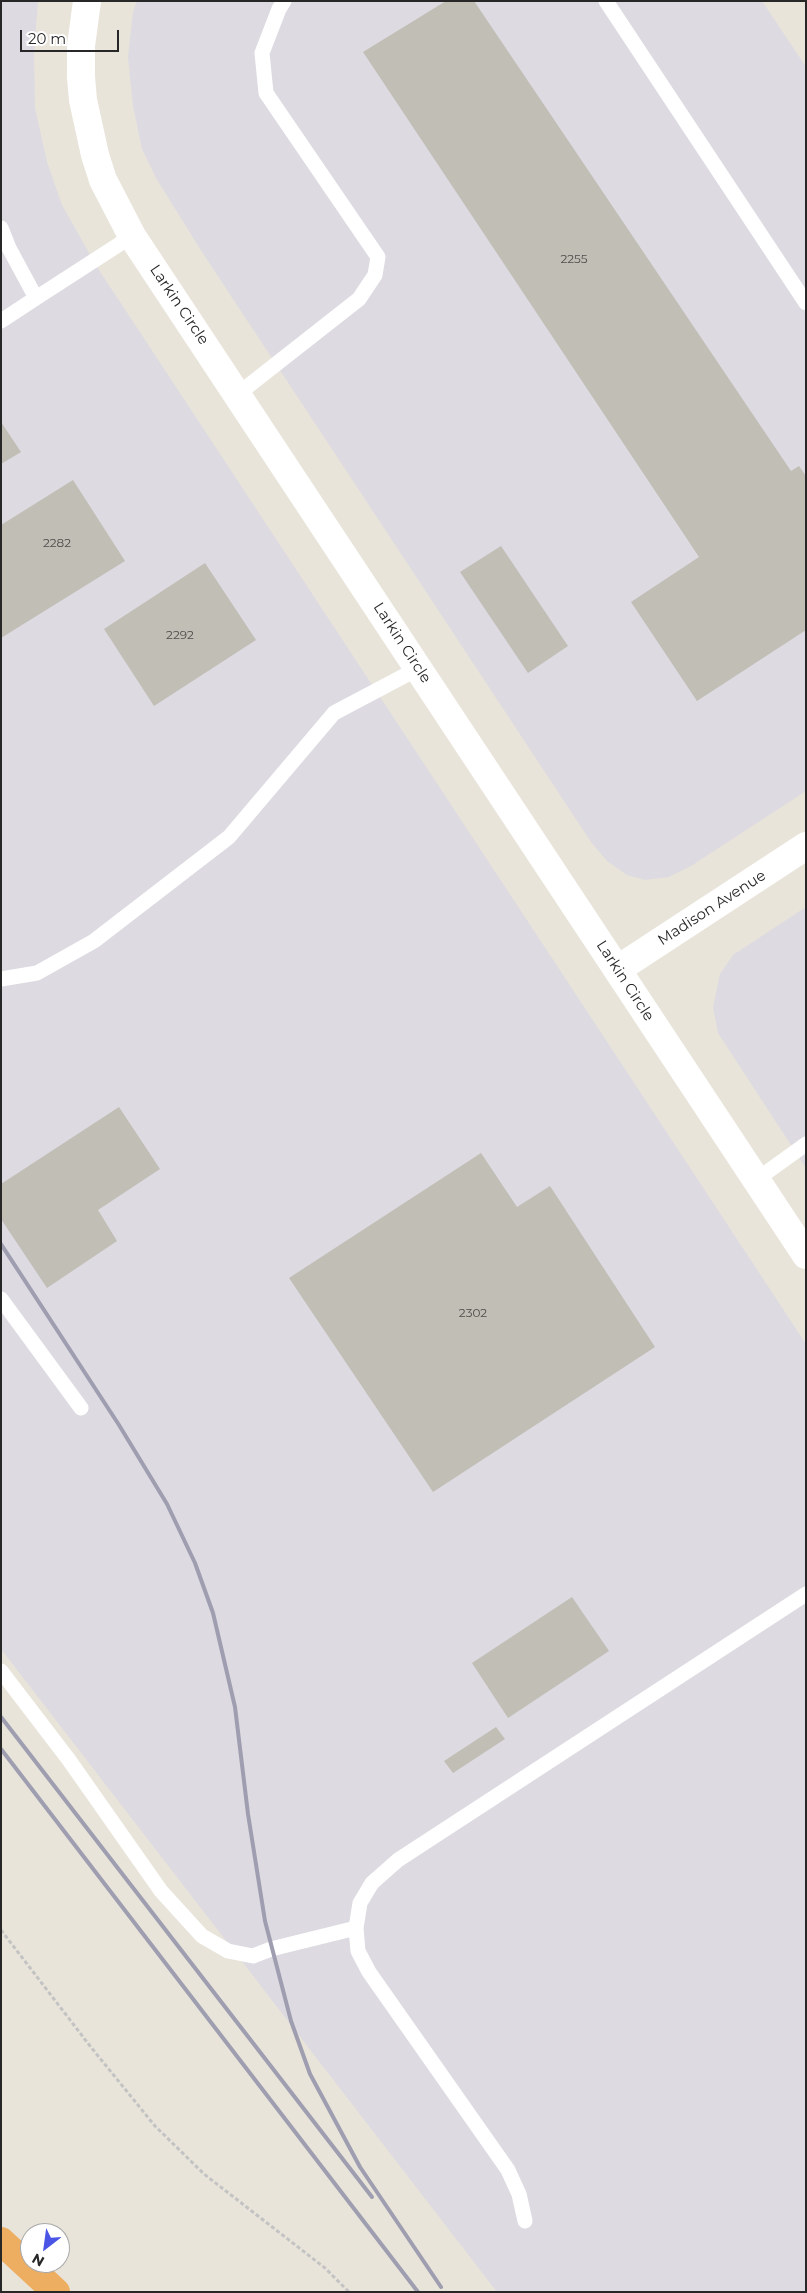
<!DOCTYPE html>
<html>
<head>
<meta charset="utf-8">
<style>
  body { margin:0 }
  #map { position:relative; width:807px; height:2293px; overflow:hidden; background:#e8e4da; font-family:Montserrat,sans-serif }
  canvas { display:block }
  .frame { position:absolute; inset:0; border:2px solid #272727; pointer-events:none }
  .north { position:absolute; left:20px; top:2223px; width:50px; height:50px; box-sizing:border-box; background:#fff; border:1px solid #a9a9a9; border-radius:50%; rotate:210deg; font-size:14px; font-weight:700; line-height:20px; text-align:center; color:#272727 }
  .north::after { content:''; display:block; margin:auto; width:18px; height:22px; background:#4a55e6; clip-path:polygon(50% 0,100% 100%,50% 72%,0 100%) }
  .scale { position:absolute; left:20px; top:30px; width:99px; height:22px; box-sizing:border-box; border:2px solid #272727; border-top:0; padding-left:6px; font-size:15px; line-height:18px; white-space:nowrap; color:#272727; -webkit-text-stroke:4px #fff; paint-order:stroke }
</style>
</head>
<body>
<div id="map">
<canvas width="807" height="2293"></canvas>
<div class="frame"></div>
<div class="north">N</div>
<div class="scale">20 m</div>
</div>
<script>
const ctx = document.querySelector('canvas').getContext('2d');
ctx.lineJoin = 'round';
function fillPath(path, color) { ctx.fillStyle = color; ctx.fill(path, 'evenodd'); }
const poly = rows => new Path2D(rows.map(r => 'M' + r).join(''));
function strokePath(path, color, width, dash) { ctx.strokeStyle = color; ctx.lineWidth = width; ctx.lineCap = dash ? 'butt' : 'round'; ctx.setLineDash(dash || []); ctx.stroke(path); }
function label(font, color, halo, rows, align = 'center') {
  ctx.font = font + ' Montserrat,sans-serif'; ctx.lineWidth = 4.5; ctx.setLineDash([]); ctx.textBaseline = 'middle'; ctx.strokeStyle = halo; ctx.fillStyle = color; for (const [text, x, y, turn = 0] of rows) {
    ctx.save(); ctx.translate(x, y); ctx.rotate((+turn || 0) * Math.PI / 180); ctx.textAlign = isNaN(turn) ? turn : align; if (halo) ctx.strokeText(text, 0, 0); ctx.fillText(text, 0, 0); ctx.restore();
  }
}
fillPath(poly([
  [1,1,38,1,34,54,35,108,47,162,62,205,97,267,806,1344,806,2292,497,2292,1,1649],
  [137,1,762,1,806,67,806,791,691,866,669,877,645,880,627,875,607,861,591,842,202,252,156,178,142,149,133,106,128,57,133,12],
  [806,907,806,1168,718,1033,713,1007,720,974,733,955]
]), '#dddae1');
fillPath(poly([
  [446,1,474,1,791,471,799,466,806,476,806,630,697,701,631,602,699,557,363,52],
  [1,422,21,452,1,464],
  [73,480,125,561,1,638,1,525],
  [501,546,568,646,528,673,460,572],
  [205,563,256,640,154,706,104,629],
  [119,1107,160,1169,98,1210,117,1241,47,1288,1,1219,1,1184],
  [481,1153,517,1207,550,1186,655,1347,433,1492,289,1278],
  [572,1597,609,1651,508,1718,472,1663],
  [496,1727,505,1739,453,1773,444,1761]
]), '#c1beb6');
strokePath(poly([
  [1,1930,90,2046,155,2126,204,2174,325,2268,349,2292]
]), '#c3c3c3', 3, [4, 2.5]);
strokePath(poly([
  [606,1,806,303],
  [1,228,9,248,36,298,132,236],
  [1,321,36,298],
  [238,394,359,299,375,275,378,257,266,93,262,53,279,9,284,1],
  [1,979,37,973,94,941,229,837,334,713,419,668],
  [756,1180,806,1144],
  [1,1299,81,1408],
  [1,1671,69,1760,161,1891,202,1936,228,1951,253,1956,271,1949,356,1928],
  [525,2221,519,2194,508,2170,369,1972,358,1951,356,1928,360,1903,372,1883,398,1860,806,1594]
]), '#fff', 15);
strokePath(poly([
  [87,1,81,46,81,77,83,100,95,155,103,180,132,236,806,1255],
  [618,969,806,846]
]), '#fff', 28);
strokePath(poly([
  [1,2241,56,2292]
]), '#edae61', 28);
strokePath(poly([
  [1,1244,119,1425,167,1504,195,1563,213,1613,235,1707,248,1814,265,1921,291,2021,310,2074,360,2167,441,2287],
  [1,1717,372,2197],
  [1,1749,418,2292]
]), '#9e9eb0', 4);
label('12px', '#4e4d4b', null, [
  ["2255",574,259],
  ["2282",57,543],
  ["2292",180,635],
  ["2302",473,1313]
]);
label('15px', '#272727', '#fff', [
  ["Larkin Circle",179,305,56],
  ["Larkin Circle",402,643,57],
  ["Madison Avenue",712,908,-33],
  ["Larkin Circle",625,981,57]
]);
</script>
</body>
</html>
